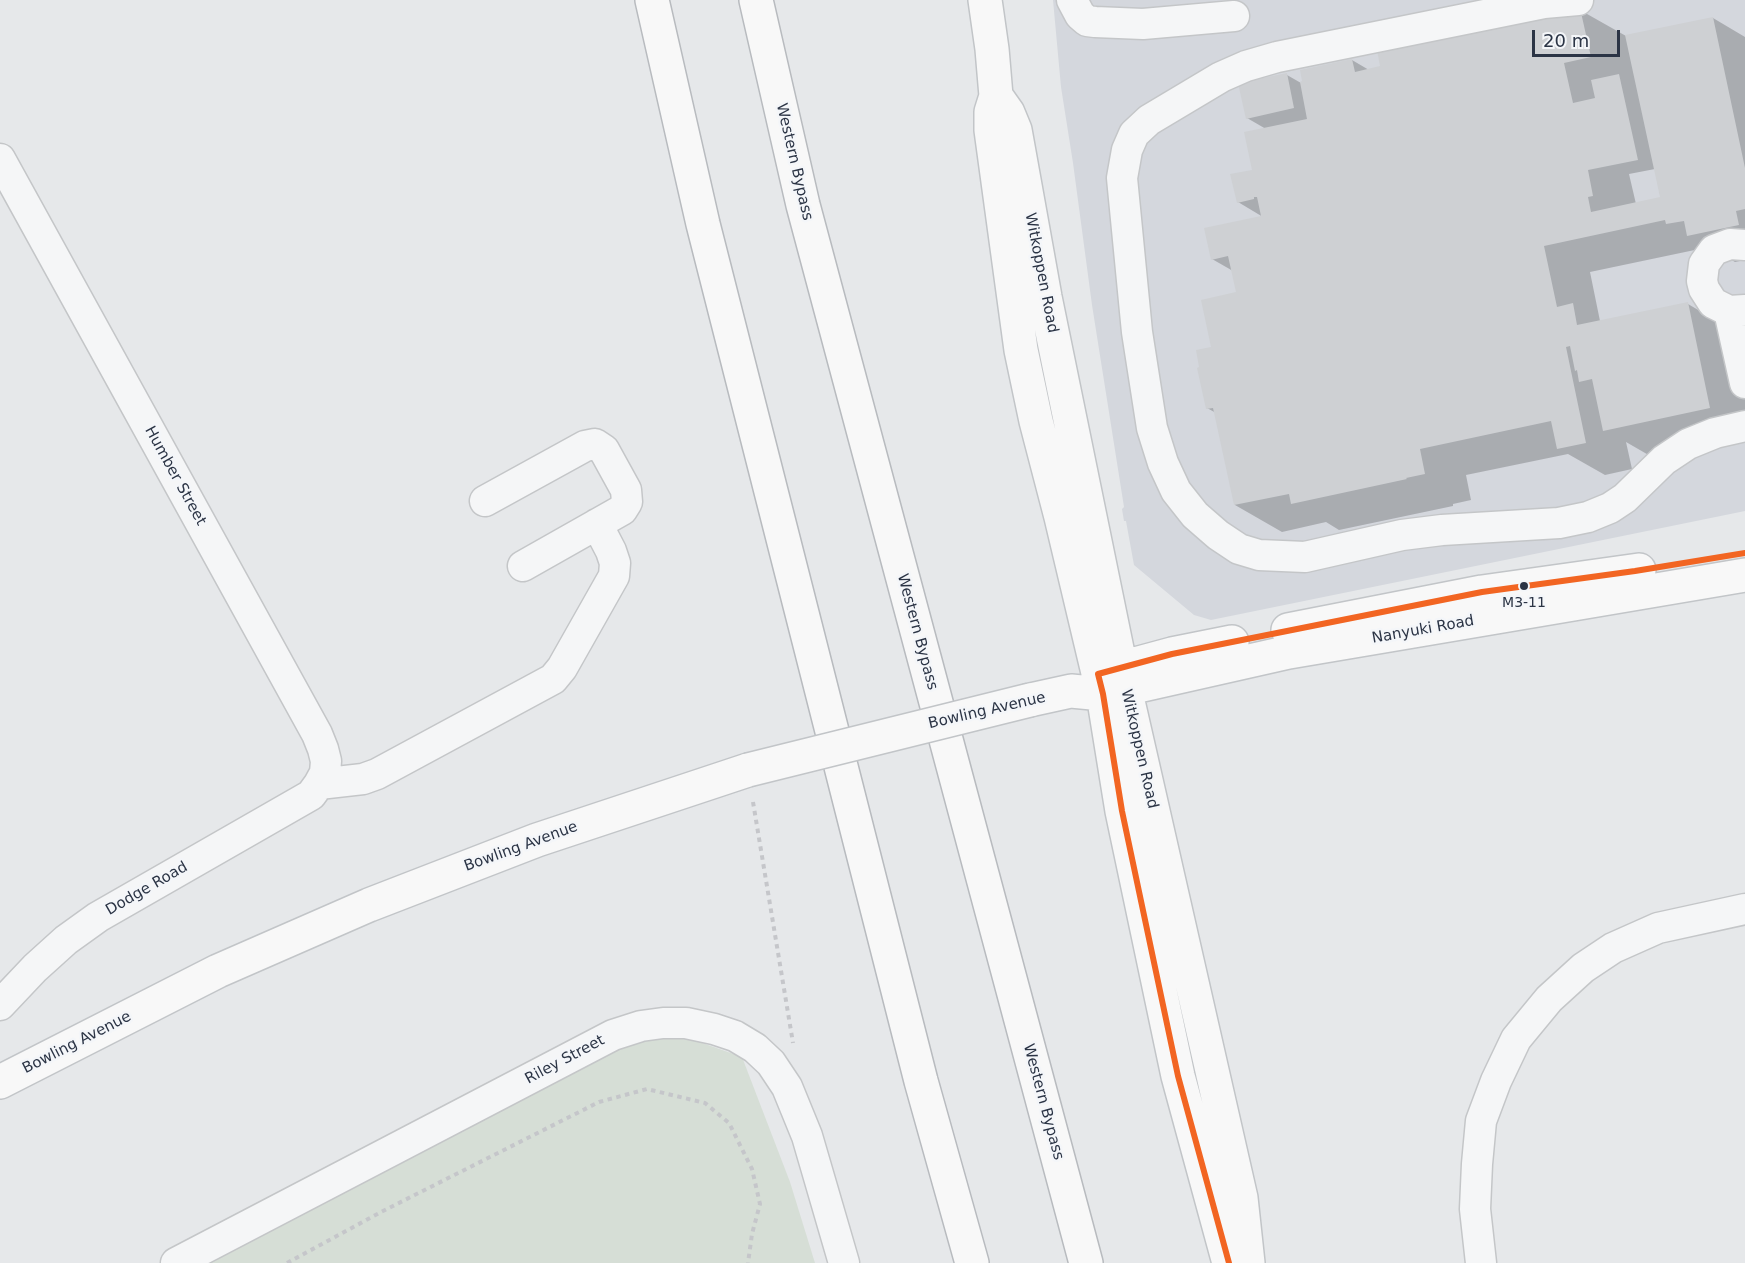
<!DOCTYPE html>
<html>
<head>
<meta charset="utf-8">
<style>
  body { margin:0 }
  #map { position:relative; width:1745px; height:1263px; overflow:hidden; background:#e6e8ea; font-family:"DejaVu Sans",sans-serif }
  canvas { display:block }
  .scale { position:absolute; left:1532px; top:30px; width:88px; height:27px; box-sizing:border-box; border:3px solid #2b3445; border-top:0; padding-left:8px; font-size:18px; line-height:21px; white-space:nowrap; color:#2b3445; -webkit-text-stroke:4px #f4f6f9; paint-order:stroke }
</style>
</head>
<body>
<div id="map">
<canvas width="1745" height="1263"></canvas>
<div class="scale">20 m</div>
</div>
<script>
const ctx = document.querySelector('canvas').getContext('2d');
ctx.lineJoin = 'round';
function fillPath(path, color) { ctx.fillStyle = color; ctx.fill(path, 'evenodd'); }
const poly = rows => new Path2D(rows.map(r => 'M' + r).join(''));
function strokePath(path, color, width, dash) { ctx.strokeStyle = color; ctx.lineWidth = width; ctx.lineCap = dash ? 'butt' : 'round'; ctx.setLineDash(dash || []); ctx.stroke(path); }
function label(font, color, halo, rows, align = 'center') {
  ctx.font = font + ' "DejaVu Sans",sans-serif'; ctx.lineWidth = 5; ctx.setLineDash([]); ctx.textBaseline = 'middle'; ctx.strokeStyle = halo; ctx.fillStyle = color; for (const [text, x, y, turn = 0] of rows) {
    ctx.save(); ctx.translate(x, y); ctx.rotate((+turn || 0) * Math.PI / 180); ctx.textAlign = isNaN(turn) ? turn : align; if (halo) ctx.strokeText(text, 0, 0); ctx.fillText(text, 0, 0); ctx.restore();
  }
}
fillPath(poly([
  [1053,0,1745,0,1745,511,1211,620,1194,615,1134,565,1126,521,1124,521,1122,509,1124,507,1092,305,1073,163,1061,87]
]), '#d4d7dd');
fillPath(poly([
  [654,1026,742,1057,790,1182,815,1263,203,1263]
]), '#d6ded6');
fillPath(poly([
  [1580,10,1626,36,1713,18,1745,37,1745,260,1735,262,1709,247,1590,272,1600,321,1688,304,1734,331,1745,381,1745,437,1652,457,1626,442,1632,469,1605,475,1568,454,1466,475,1471,500,1453,504,1453,506,1339,530,1326,522,1282,532,1235,505,1216,413,1207,408,1213,348,1238,294,1233,271,1212,259,1263,217,1238,202,1254,172,1266,129,1247,118,1287,75,1301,83,1352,60,1369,70],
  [1655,169,1661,199,1636,204,1629,174]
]), '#0003');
fillPath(poly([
  [1580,8,1591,57,1564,63,1573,103,1595,98,1591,80,1619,74,1638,160,1588,170,1593,196,1588,197,1591,212,1660,197,1625,35,1713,17,1745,168,1745,209,1736,211,1739,225,1687,236,1684,221,1666,224,1665,220,1544,246,1557,307,1573,303,1577,325,1688,302,1710,408,1603,431,1592,379,1579,382,1577,370,1575,371,1570,346,1566,347,1586,443,1557,449,1551,421,1420,449,1425,474,1406,478,1407,479,1291,504,1289,494,1234,505,1213,408,1206,409,1197,368,1199,367,1196,350,1211,347,1201,300,1236,292,1228,256,1211,260,1204,228,1261,216,1257,197,1254,197,1254,199,1237,203,1230,174,1252,170,1244,132,1307,119,1300,82,1302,81,1300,70,1352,59,1355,72,1380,66,1377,50],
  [1287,73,1294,108,1246,119,1238,83]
]), '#ced0d3');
const minor = poly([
  [1072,0,1080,15,1087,21,1095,22,1143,24,1234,16],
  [1578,0,1544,3,1277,57,1246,66,1221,77,1149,120,1134,134,1127,150,1122,178,1137,332,1152,428,1163,463,1176,491,1195,515,1218,535,1239,549,1259,555,1305,557,1402,535,1442,530,1559,523,1588,517,1610,508,1625,498,1664,460,1688,444,1715,433,1745,426],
  [0,159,317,734,323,749,326,761,325,773,319,784,311,795,98,917,66,940,35,968,0,1005],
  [1745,245,1730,244,1714,250,1704,264,1702,281,1704,289,1713,303,1729,311,1745,310],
  [1729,311,1745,383],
  [485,501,585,446,595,444,604,450,626,490,627,502,622,510,523,566],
  [319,784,363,779,377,774,553,679,562,668,614,576,615,563,611,551,597,524],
  [176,1263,613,1035,641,1026,663,1023,686,1023,714,1029,735,1036,755,1048,771,1063,787,1087,807,1136,844,1263],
  [1481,1263,1475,1209,1477,1164,1481,1121,1496,1081,1516,1039,1549,999,1583,968,1613,948,1658,928,1745,909]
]);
const major = poly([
  [985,0,992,49,996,96,991,112,991,130,1021,350,1036,421,1061,517,1103,694,1122,811,1178,1076,1229,1263],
  [996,96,1008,113,1015,130,1045,297,1125,688,1241,1198,1248,1263],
  [1288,630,1482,592,1639,570],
  [1124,667,1172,654,1232,642],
  [1030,700,1071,691,1103,694,1289,652,1745,575],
  [0,1082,218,971,369,905,537,840,748,770]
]);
const highway = poly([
  [652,0,703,224,921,1081,972,1263],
  [756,0,803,205,1086,1263]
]);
strokePath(minor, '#c4c6c8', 33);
strokePath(major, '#c2c5c8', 36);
strokePath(highway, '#b8bbbf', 36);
strokePath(poly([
  [753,802,793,1043],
  [287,1263,381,1212,599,1102,647,1089,705,1103,729,1123,752,1169,760,1204,752,1234,748,1263]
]), '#c5c6ca', 4, [4.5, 4.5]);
strokePath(minor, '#f5f6f7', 30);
strokePath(major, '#f8f8f8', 33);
strokePath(highway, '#f8f8f8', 33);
const majorBridge = poly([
  [748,770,1030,700]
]);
strokePath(majorBridge, '#c2c5c8', 36, []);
strokePath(majorBridge, '#f8f8f8', 33);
strokePath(poly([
  [1229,1263,1178,1076,1122,811,1103,694,1098,674,1172,654,1482,592,1635,571,1745,553]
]), '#f26522', 6);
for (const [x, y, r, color] of [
  [1524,586,5,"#2b3445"]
]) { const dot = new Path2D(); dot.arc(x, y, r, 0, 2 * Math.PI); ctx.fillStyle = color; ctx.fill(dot); strokePath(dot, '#f4f6f9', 2); }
label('14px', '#2b3445', '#f4f6f9', [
  ["M3-11",1524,603]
]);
label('15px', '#2b3445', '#f4f6f9', [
  ["Western Bypass",794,162,77],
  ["Witkoppen Road",1041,273,79],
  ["Humber Street",175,476,61],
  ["Nanyuki Road",1423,630,-10],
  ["Western Bypass",917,632,75],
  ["Bowling Avenue",987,711,-13],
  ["Witkoppen Road",1139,749,77],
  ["Bowling Avenue",521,847,-20],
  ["Dodge Road",147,889,-30],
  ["Bowling Avenue",77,1043,-27],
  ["Riley Street",565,1060,-28],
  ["Western Bypass",1043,1102,75]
]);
</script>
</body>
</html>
